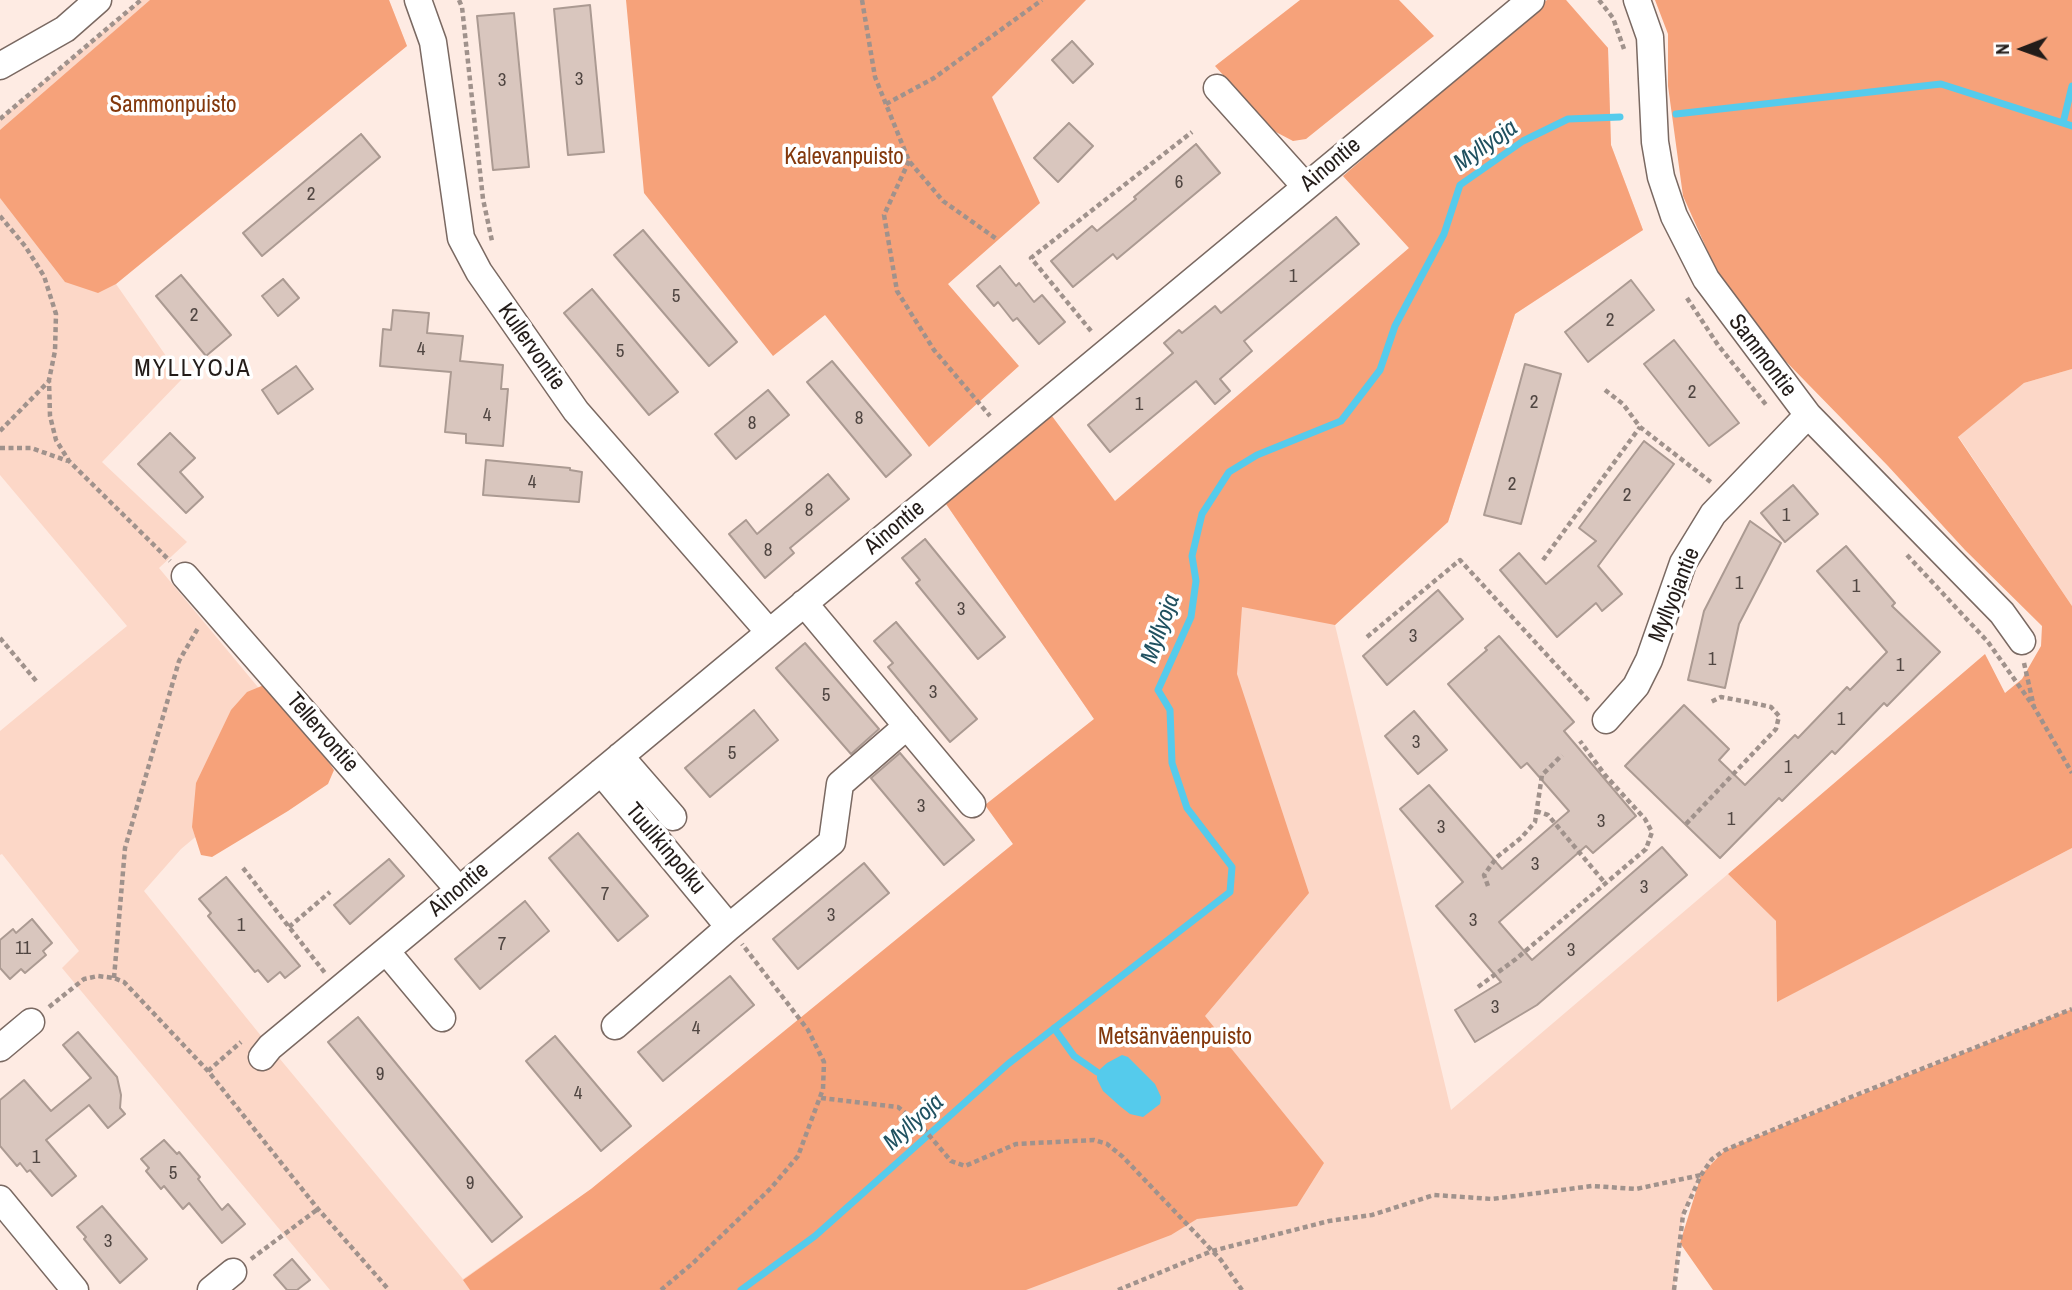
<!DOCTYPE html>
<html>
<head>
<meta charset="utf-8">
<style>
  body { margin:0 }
  #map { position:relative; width:2072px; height:1290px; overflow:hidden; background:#feebe3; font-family:"Archivo Narrow",sans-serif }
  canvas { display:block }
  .north { position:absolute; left:1988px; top:14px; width:70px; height:70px; -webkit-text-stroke:5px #fff; paint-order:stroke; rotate:269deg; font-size:19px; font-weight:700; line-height:28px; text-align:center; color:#231c19 }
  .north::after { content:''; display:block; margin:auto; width:24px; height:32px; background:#231c19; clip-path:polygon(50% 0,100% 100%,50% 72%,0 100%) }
</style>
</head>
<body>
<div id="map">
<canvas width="2072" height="1290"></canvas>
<div class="north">N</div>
</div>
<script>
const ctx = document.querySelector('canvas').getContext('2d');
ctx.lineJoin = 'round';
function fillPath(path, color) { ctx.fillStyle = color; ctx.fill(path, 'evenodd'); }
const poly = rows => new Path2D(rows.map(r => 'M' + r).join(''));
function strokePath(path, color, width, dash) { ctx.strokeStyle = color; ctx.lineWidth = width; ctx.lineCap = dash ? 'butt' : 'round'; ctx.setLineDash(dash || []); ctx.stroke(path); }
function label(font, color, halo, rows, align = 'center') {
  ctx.font = font + ' "Archivo Narrow",sans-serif'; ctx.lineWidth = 7; ctx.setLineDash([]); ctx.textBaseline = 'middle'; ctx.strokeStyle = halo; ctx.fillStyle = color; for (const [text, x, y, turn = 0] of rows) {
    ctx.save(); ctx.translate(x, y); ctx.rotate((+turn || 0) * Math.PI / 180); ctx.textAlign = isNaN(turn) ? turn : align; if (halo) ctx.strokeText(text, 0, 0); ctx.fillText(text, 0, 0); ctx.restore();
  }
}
fillPath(poly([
  [141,0,389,0,407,46,116,284,182,379,102,462,187,542,159,568,306,745,181,849,144,891,270,1047,463,1279,591,1189,1013,844,985,805,1094,719,946,504,1115,501,1409,248,1343,176,1547,0,1566,0,1608,48,1611,145,1643,230,1515,314,1448,522,1335,625,1451,1110,1728,874,1776,921,1778,1001,2072,848,2072,1009,1725,1150,1701,1175,1683,1215,1674,1290,330,1290,62,968,79,951,2,854,0,855,0,731,127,626,0,475,0,119],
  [2072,369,2072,606,1958,436,2024,383]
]), '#fcd7c7');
fillPath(poly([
  [150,0,389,0,407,46,116,284,98,293,65,282,0,198,0,130],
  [626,0,1086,0,992,97,1040,203,948,284,1019,366,929,447,825,315,773,356,644,193],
  [1300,0,1399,0,1434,36,1306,139,1293,141,1272,130,1215,66],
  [1547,0,1566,0,1608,48,1611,145,1643,230,1515,314,1448,522,1335,625,1242,607,1237,674,1309,893,1205,1016,1324,1163,1297,1206,1197,1219,1171,1235,1026,1290,470,1290,463,1280,591,1189,1013,844,985,805,1094,719,946,504,1049,412,1115,501,1409,248,1343,176],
  [1655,0,2072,0,2072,369,2024,383,1958,437,2072,606,2072,848,1777,1002,1776,921,1728,874,1985,654,2005,693,2022,679,2041,646,2042,626,1965,550,1888,466,1765,340,1717,272,1683,196,1668,86,1668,34],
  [264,685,311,736,334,770,328,784,288,811,212,857,201,855,192,827,196,783,231,710,247,692],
  [2072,1009,2072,1290,1713,1290,1680,1243,1701,1175,1725,1150]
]), '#f6a27a');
fillPath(poly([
  [1122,1055,1128,1057,1155,1084,1161,1097,1160,1104,1143,1117,1130,1114,1121,1107,1103,1091,1097,1079,1097,1072,1107,1063]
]), '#55cbec');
strokePath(poly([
  [1676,114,1941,84,2072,126],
  [2063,123,2072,86],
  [1054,1028,1074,1056,1097,1072],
  [741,1290,815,1236,1008,1064,1230,892,1232,867,1187,808,1172,763,1170,710,1158,690,1191,617,1196,581,1192,556,1202,514,1229,472,1257,455,1341,421,1380,370,1395,326,1444,234,1460,185,1523,141,1568,119,1620,117]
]), '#55cbec', 7);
const building = poly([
  [590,5,604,152,568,155,554,9,590,5],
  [514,13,529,167,493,170,477,16,514,13],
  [1072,41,1093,64,1073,83,1052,60,1072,41],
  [1069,123,1093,146,1058,182,1034,158,1069,123],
  [361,134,380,157,262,256,243,233,361,134],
  [1196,144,1220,173,1117,259,1113,254,1073,287,1051,261,1092,226,1097,231,1136,199,1134,197,1196,144],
  [1336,217,1359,244,1244,341,1252,351,1220,379,1230,391,1215,404,1196,381,1110,452,1088,425,1173,353,1164,343,1179,330,1182,333,1215,306,1221,313,1336,217],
  [643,230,737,342,709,366,614,255,643,230],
  [1000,266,1016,286,1019,283,1034,302,1042,295,1065,322,1039,344,1017,318,1013,321,998,302,994,306,977,286,1000,266],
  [181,275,231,335,206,356,156,296,181,275],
  [283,279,299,298,278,316,262,296,283,279],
  [1631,280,1654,310,1588,362,1565,332,1631,280],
  [592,289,678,392,649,415,564,313,592,289],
  [393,310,429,313,427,333,463,336,460,361,503,365,501,389,508,389,503,446,466,443,466,434,445,432,451,372,380,366,383,329,391,330,393,310],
  [1674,340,1739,423,1709,446,1644,364,1674,340],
  [832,361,911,455,886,477,807,382,832,361],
  [1525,364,1561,374,1521,524,1484,515,1525,364],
  [296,366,313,389,278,414,262,390,296,366],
  [768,390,789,415,736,459,715,434,768,390],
  [170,433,195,458,180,472,203,497,186,513,138,464,170,433],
  [1644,441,1674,464,1598,566,1622,594,1602,611,1596,603,1557,637,1500,570,1519,553,1546,584,1596,541,1579,528,1644,441],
  [486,460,570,468,570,470,582,472,579,502,483,495,486,460],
  [828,474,849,499,790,548,794,553,765,578,729,534,746,520,757,534,828,474],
  [1793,485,1818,514,1785,542,1761,513,1793,485],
  [1750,521,1781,543,1739,624,1725,688,1688,680,1704,611,1750,521],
  [925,539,1005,637,978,659,916,583,920,580,902,558,925,539],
  [1846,546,1895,603,1892,606,1940,652,1887,706,1884,703,1835,754,1832,751,1782,801,1779,798,1720,858,1625,766,1684,705,1729,749,1719,760,1745,785,1795,735,1798,738,1847,687,1850,690,1887,652,1817,571,1846,546],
  [1438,590,1463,619,1387,685,1363,656,1438,590],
  [896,622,977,719,950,742,888,667,893,663,874,641,896,622],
  [1499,636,1574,722,1564,731,1636,816,1593,853,1586,846,1499,922,1532,960,1662,847,1687,875,1537,1005,1475,1042,1455,1010,1501,982,1436,906,1463,882,1400,809,1429,785,1502,869,1569,811,1527,763,1521,768,1448,684,1487,650,1485,648,1499,636],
  [805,643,879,729,851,754,776,668,805,643],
  [754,710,778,740,710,797,685,768,754,710],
  [1414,711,1447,750,1418,774,1385,736,1414,711],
  [900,753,974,840,944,865,871,778,900,753],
  [578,833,648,916,618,941,549,858,578,833],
  [389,859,404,876,350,924,334,905,389,859],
  [864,863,889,893,798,969,773,939,864,863],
  [226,877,300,966,285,978,280,972,268,982,258,970,255,972,208,916,211,913,199,899,226,877],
  [525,901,549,931,480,989,455,959,525,901],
  [32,919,52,943,43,951,46,955,25,973,21,969,10,979,0,968,0,940,13,929,16,933,32,919],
  [730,976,754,1005,663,1081,638,1052,730,976],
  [358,1017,522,1217,492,1242,328,1042,358,1017],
  [78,1032,117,1077,121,1095,120,1108,125,1114,108,1128,89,1105,46,1140,76,1176,52,1196,30,1170,27,1172,20,1163,17,1166,0,1146,0,1100,24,1080,51,1111,91,1078,63,1045,78,1032],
  [555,1036,631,1126,601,1151,526,1061,555,1036],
  [164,1140,177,1154,179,1152,200,1177,198,1179,222,1210,228,1204,245,1224,222,1243,189,1203,183,1209,164,1186,161,1189,146,1171,149,1168,141,1159,164,1140],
  [102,1206,147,1259,120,1283,84,1239,86,1237,77,1227,102,1206],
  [292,1259,310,1280,297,1290,287,1290,274,1275,292,1259]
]);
fillPath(building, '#d9c6be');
strokePath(building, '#ab9a92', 2);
const minor = poly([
  [418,0,433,42,461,238,479,272,576,411,769,632],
  [1637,0,1650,37,1655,142,1661,177,1674,216,1706,279,1808,415,2002,613,2022,641],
  [0,66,65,29,98,0],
  [1217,88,1305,186],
  [185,576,459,890],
  [804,603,972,804],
  [1606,720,1636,686,1649,660,1683,563,1713,514,1808,415],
  [620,756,673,817],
  [601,772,729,927],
  [386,951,442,1018],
  [615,1026,729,927,832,842,840,784,907,726],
  [0,1048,31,1022],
  [262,1057,270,1047,1531,0],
  [0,1199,75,1290],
  [211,1290,233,1272]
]);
strokePath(minor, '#7a6962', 29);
strokePath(poly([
  [459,0,462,7,483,199,492,241],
  [862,0,875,77,909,161,943,201,998,240],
  [1599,0,1613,18,1624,49],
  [886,104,934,78,1042,0],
  [0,119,141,0],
  [909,161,884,215,897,291,934,350,990,416],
  [0,216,25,246,44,276,56,314,55,351,49,380,50,416,56,440,69,461,170,561],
  [1687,298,1718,345,1767,406],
  [1091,331,1031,258,1192,132],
  [1605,390,1623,404,1640,427,1712,483],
  [0,431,49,381],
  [0,448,31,448,68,461],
  [1907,555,1988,642,2034,707],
  [1543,560,1640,427],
  [1367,637,1460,560,1590,702],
  [0,638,37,682],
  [2024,663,2034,707,2072,773],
  [1536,811,1548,815,1605,883],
  [1686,824,1776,729,1779,716,1771,707,1748,702,1721,697,1709,703],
  [243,868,325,973],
  [1488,886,1484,875,1497,857,1521,838,1535,822,1542,775,1562,755],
  [289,927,330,892],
  [114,978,125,848,179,661,198,628],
  [1478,987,1516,959,1646,849,1652,832,1645,819,1605,775,1580,741],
  [49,1007,84,979,98,976,114,978,124,982,208,1071,318,1209,389,1290],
  [208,1071,241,1042],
  [821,1098,898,1107,922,1127,951,1161,965,1166,1016,1144,1094,1140,1107,1144,1123,1157,1221,1260,1242,1290],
  [251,1259,318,1209],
  [661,1290,693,1263,771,1188,798,1156,823,1089,824,1062,808,1030,742,944],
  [1118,1290,1212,1251,1329,1221,1372,1215,1434,1195,1492,1199,1592,1186,1636,1189,1701,1175],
  [1674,1290,1683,1215,1701,1175,1712,1159,1725,1150,1846,1099,2072,1009]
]), '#a0928c', 4.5, [5, 3.5]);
strokePath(minor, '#fff', 26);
label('19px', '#504642', null, [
  ["3",579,80],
  ["3",502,81],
  ["6",1179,183],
  ["2",311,195],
  ["1",1293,277],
  ["5",676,297],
  ["2",194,316],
  ["2",1610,321],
  ["4",421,350],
  ["5",620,352],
  ["2",1692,393],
  ["2",1534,403],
  ["1",1139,405],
  ["4",487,416],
  ["8",859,419],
  ["8",752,424],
  ["4",532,483],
  ["2",1512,485],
  ["2",1627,496],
  ["8",809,511],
  ["1",1786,516],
  ["8",768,551],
  ["1",1739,584],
  ["1",1856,587],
  ["3",961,610],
  ["3",1413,637],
  ["1",1712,660],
  ["1",1900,666],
  ["3",933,693],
  ["5",826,696],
  ["1",1841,720],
  ["3",1416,743],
  ["5",732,754],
  ["1",1788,768],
  ["3",921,807],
  ["1",1731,820],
  ["3",1601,822],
  ["3",1441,828],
  ["3",1535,865],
  ["3",1644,888],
  ["7",605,895],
  ["3",831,916],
  ["3",1473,921],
  ["1",241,926],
  ["7",502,945],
  ["11",23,949],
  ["3",1571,951],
  ["3",1495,1008],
  ["4",696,1029],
  ["9",380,1075],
  ["4",578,1094],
  ["1",36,1158],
  ["5",173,1174],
  ["9",470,1184],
  ["3",108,1242]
]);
label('23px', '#83380c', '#fff', [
  ["Sammonpuisto",173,106],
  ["Kalevanpuisto",844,158],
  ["Metsänväenpuisto",1175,1038]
]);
label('23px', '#231c19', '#fff', [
  ["Ainontie",1331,165,-40],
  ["Kullervontie",531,347,55],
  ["Sammontie",1762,356,53],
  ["Ainontie",895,528,-40],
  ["Myllyojantie",1675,595,-68],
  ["Tellervontie",322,733,49],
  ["Tuulikinpolku",665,849,50],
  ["Ainontie",459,890,-40]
]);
label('italic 24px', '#205160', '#fff', [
  ["Myllyoja",1486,146,-35],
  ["Myllyoja",1161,629,-70],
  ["Myllyoja",914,1123,-42]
]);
ctx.letterSpacing = '2px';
label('24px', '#231c19', '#fff', [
  ["MYLLYOJA",193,370]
]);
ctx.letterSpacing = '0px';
</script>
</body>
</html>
